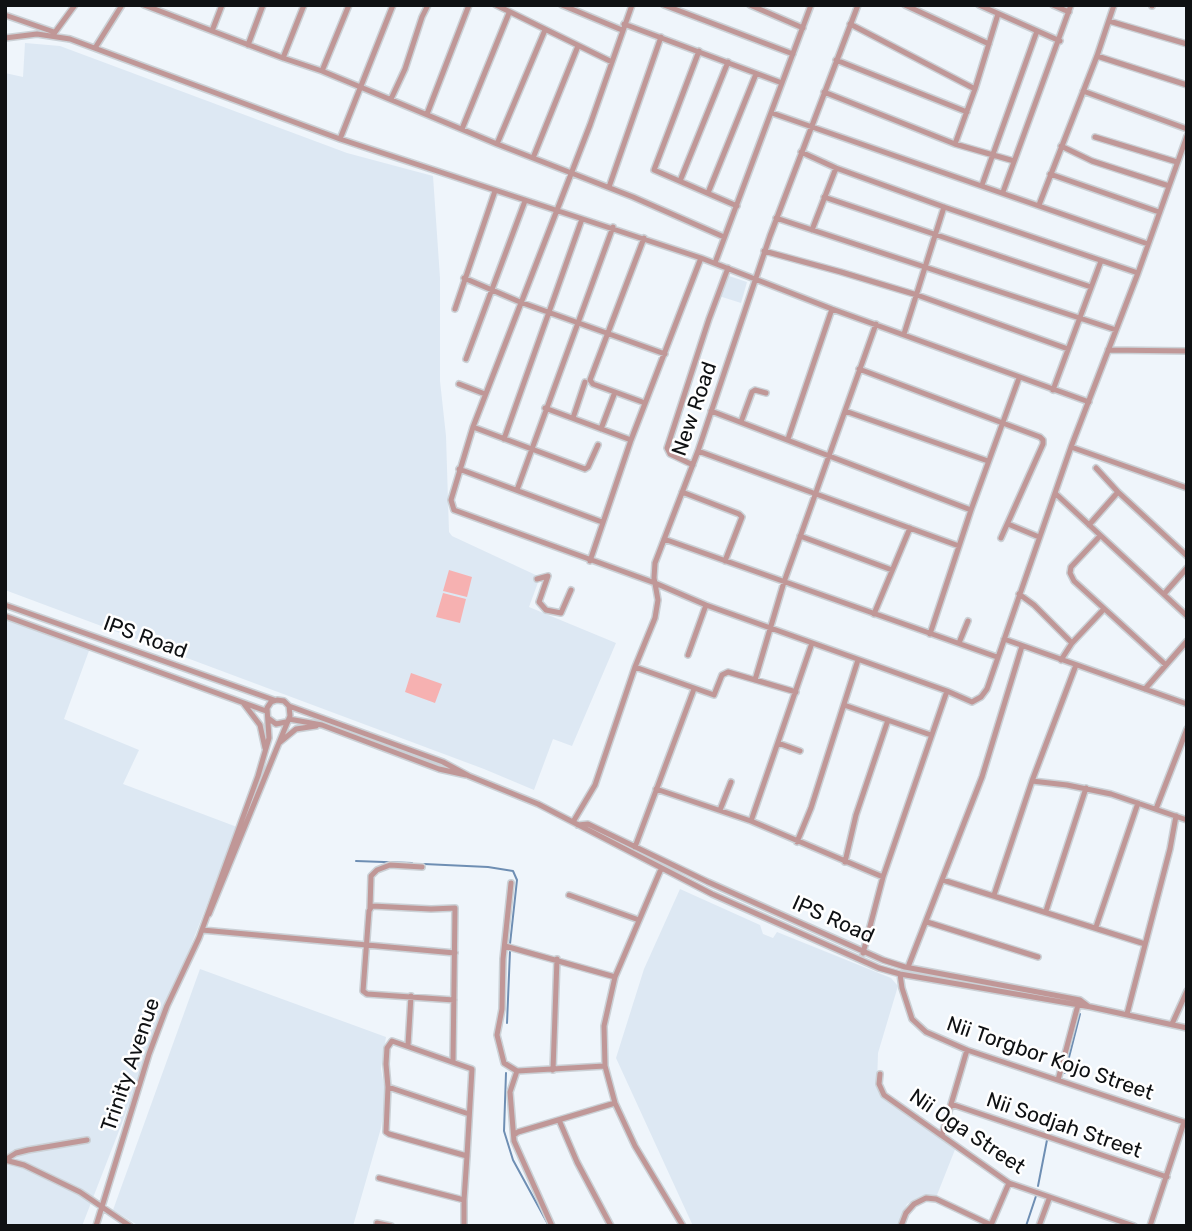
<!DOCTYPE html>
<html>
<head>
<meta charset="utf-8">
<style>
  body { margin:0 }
  #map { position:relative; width:1192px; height:1231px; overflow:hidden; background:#eff5fb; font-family:Rubik,sans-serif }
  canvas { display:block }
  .frame { position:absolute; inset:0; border:7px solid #0f1113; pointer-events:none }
</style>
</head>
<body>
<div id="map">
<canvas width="1192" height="1231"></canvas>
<div class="frame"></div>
</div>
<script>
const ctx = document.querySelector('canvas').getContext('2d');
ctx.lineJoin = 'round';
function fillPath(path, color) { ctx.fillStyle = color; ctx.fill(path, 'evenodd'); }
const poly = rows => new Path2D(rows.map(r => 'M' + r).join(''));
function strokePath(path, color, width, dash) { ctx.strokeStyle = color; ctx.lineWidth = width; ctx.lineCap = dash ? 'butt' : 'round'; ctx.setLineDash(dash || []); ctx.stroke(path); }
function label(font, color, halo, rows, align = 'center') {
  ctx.font = font + ' Rubik,sans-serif'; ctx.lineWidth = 5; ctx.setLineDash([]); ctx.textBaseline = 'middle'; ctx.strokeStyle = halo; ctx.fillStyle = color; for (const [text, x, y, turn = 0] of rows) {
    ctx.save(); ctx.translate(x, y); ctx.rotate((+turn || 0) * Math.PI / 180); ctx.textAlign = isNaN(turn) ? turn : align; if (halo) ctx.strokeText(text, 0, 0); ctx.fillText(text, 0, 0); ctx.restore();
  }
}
fillPath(poly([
  [25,43,60,46,347,153,433,176,440,278,440,381,446,436,449,532,452,536,540,577,529,607,616,643,572,746,553,739,534,790,484,769,5,590,5,73,23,77],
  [726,275,747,282,741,303,719,296],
  [5,616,90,648,64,719,139,750,123,784,237,827,82,1226,5,1226],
  [680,889,760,925,763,934,773,938,777,932,891,978,898,986,878,1053,877,1084,879,1092,956,1147,937,1195,926,1195,907,1204,899,1226,693,1226,616,1058,644,969],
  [200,969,386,1037,381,1069,386,1095,381,1128,353,1226,139,1226,113,1210]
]), '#dde8f3');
fillPath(poly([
  [449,570,472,577,467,597,443,591],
  [443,593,466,599,460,623,436,617],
  [411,673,442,684,435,703,405,692]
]), '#f6b1b1');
strokePath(poly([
  [356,861,412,863],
  [424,864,488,867,513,871,517,880,510,944],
  [507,1023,510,951],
  [506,1073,504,1131,513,1160,549,1226],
  [1065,1073,1080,1014],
  [1038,1186,1047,1140],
  [1026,1226,1036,1196]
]), '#6e8eb3', 2);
const minor = poly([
  [144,5,283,58,322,71,497,144,633,197,724,237],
  [496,5,612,62],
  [562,5,622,30],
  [632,5,590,125,473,427,451,500,454,510,655,583,706,605,947,691,972,702,981,697,987,689,1071,447,1138,273,1187,136],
  [664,5,793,54],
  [750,5,803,28],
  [905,5,989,44],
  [979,5,1060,41],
  [1053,5,1069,12],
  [1152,6,1152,5],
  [5,15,54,32],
  [1109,21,1187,44],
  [624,24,782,83],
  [850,24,975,89],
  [212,31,222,5],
  [53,35,75,5],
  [5,38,37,34,70,39,340,139,701,258,832,309,1089,402],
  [248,45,263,5],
  [95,48,122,5],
  [699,51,654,170,737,206],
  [1097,56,1187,85],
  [283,58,304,5],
  [836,60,967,112],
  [322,71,349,5],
  [1083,91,1187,129],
  [824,92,955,144,1014,161],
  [391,99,405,69,422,17,428,5],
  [772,113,1148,244],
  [427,114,469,5],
  [462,129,509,13],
  [1095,137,1177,162],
  [340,139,393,5],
  [497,144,545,30],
  [955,144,975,89,998,14],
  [1061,146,1092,161,1169,186],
  [801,152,836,168,944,207,1138,273],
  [533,158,578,46],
  [1050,174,1159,212],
  [680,181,728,62],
  [982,185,1037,31],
  [609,187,661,37],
  [1003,192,1071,5],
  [708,193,756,74],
  [824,197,1091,287],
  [1039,205,1097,56,1114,5],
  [776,218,1116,330],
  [812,230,836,168],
  [644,238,590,380,593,384,645,403],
  [764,251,841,272,917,295,1068,349],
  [715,263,811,5],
  [464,278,520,302,665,354],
  [455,309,495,191],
  [904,334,944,207],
  [1108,350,1187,351],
  [466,359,525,201],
  [859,369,1040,437,1043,440,1043,444,1001,538],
  [459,384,485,394],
  [1053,390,1101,261],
  [545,408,631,440],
  [711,411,971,510],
  [845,411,988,461],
  [573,418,585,382],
  [741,422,752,392,755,390,766,393],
  [473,427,585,469,588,467,598,445],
  [601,429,615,392],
  [504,439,582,219],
  [788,439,832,309],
  [1071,447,1187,488],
  [698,451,959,546],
  [693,465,670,454,667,448,709,319,728,268],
  [1096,468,1118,492,1187,556],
  [459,469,602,522],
  [517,490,613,227],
  [682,492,739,514,742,517,725,561],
  [1056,494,1187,616],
  [1008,524,1039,537],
  [1089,525,1118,492],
  [800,536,892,570],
  [1100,536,1071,567,1070,573,1074,581,1166,665],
  [664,539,997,657],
  [590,561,631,440,701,258],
  [537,579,548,576,539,602,546,610,561,613,571,590],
  [1019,594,1034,605,1072,643,1104,609],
  [1164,594,1187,568],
  [5,605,274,700],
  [874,614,910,528],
  [5,616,266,711],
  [930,634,971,510,1019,378],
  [1004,639,1187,704],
  [959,643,968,621],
  [688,655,706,605],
  [1061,660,1072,643],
  [635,667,714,695,722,675,728,672,796,692],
  [755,680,784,582,876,324],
  [1145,689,1187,641],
  [244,704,260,725,265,748],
  [844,705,931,735],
  [268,718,276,724,286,722],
  [289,719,322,725,439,769,466,775],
  [279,743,296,729,316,726],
  [778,743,800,751],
  [1032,781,1067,785,1111,794,1187,820],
  [656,789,751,821,883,877],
  [1156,809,1187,729],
  [720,810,731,782],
  [751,821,812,643],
  [573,822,595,785,635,667,655,618,658,600,654,578,655,563,698,451,770,236,858,5],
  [578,825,588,824,708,882,883,960,905,967,1080,1000,1088,1006],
  [797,842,811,808,858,660],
  [635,847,694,689],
  [845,862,856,815,888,720],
  [661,869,615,977,604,1026,605,1066,615,1103,635,1146,683,1226],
  [943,880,1145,944],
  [511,883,503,959,502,1009,497,1035,504,1063,517,1071,605,1066],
  [569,895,639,920],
  [994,895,1032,781,1076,665],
  [370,908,371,876,377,870,390,865,422,867],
  [1046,911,1086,788],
  [209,914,290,716,289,706],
  [927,922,1038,957],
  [1096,927,1138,803],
  [202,930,455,953],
  [505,946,615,977],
  [863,953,883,877,947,691],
  [908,967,982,777,1022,646],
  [900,974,902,988,912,1019,926,1032,967,1050,1187,1123],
  [1127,1014,1170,849,1176,816],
  [1172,1024,1187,991],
  [408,1045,411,996],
  [453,1062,455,908,431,909,372,906,369,911,363,991,367,994,454,1000],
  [553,1070,557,959],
  [517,1071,510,1092,514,1141,552,1226],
  [880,1074,879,1084,884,1095,1009,1183,1134,1226],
  [1058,1080,1078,1005],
  [388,1087,469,1114],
  [951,1104,1167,1177],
  [559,1120,577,1162,611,1226],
  [514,1135,518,1132,615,1103],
  [942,1135,967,1050],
  [5,1160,24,1165,80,1192,130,1226],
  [5,1160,16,1153,28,1150,87,1140],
  [379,1178,464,1200],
  [377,1223,391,1226],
  [991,1225,1009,1183],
  [96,1226,149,1054,167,1006,199,938,258,776,269,738,267,708,271,702,277,700,284,701,289,706,443,762,469,776,538,804,712,894,879,968,900,974,1091,1007,1187,1028],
  [464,1226,464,1200,467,1156,472,1069,392,1041,387,1048,386,1064,388,1087,386,1132,389,1134,467,1156],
  [901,1226,906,1213,914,1204,926,1198,936,1199,991,1225],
  [1039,1226,1049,1199],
  [1150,1226,1184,1122]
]);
strokePath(minor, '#cbd1d6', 8);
strokePath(minor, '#c09797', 5);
label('21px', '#0f1113', '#fff', [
  ["New Road",695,409,-71],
  ["IPS Road",145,638,20],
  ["IPS Road",833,920,24],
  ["Nii Torgbor Kojo Street",1050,1059,19],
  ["Trinity Avenue",131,1065,-71],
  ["Nii Sodjah Street",1064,1126,19],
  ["Nii Oga Street",967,1132,34]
]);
</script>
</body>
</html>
